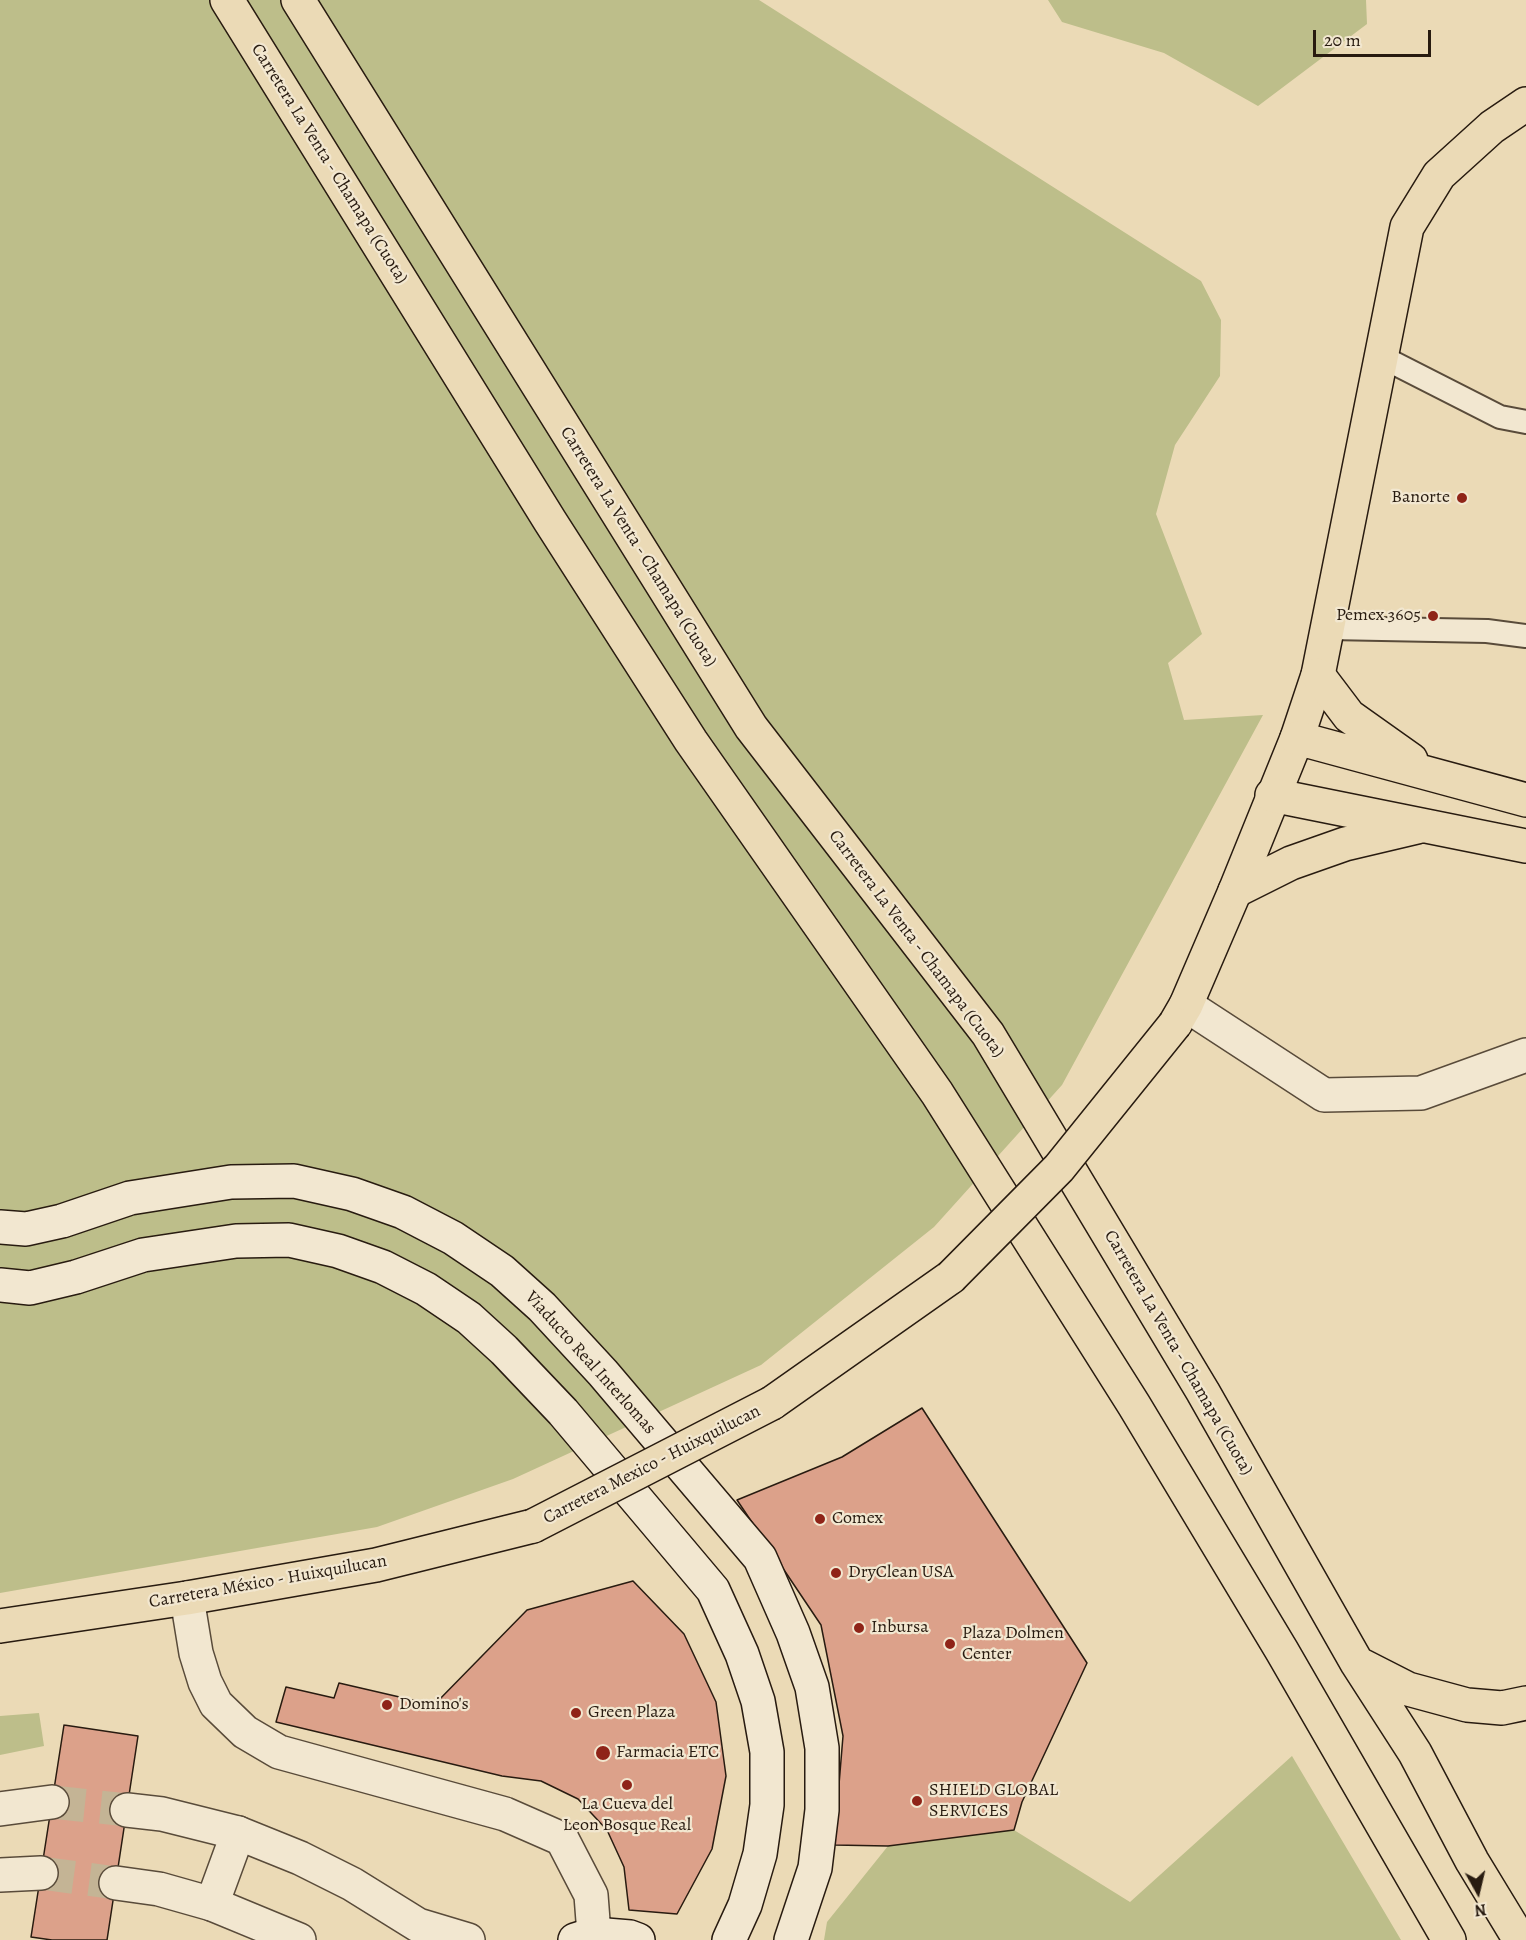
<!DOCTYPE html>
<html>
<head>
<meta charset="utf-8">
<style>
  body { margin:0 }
  #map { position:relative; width:1526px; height:1940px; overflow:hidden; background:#ebdab6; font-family:Alegreya,serif }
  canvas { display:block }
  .north { position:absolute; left:1448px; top:1862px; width:60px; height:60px; -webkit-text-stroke:4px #f2e7d0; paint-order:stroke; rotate:172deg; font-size:16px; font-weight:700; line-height:24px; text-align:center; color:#281b10 }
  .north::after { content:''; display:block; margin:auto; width:21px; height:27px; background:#281b10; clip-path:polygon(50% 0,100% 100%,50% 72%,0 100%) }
  .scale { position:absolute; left:1313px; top:30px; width:118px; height:27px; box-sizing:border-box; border:3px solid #281b10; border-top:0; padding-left:8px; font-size:18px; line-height:21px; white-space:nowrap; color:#281b10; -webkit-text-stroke:4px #f2e7d0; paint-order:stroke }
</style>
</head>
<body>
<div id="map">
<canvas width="1526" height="1940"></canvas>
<div class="north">N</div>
<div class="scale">20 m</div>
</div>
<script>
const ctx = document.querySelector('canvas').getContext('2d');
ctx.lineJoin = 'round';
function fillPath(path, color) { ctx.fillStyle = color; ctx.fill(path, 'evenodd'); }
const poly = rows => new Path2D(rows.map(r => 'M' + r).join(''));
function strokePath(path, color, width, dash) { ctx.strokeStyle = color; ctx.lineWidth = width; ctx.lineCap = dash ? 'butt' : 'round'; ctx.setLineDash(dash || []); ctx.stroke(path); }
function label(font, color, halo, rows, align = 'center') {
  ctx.font = font + ' Alegreya,serif'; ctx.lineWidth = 4.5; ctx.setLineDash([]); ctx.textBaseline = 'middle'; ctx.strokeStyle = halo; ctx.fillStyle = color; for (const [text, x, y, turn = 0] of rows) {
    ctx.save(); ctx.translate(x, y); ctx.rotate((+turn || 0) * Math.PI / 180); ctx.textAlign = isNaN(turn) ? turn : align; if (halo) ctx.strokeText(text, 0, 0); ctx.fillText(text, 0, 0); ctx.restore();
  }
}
fillPath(poly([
  [0,0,759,0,1201,281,1221,320,1220,376,1175,445,1156,514,1202,634,1168,663,1184,720,1263,715,1062,1085,934,1227,761,1365,513,1479,377,1527,0,1593],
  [1048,0,1366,0,1367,24,1258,106,1164,53,1062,22],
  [39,1713,44,1746,0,1755,0,1716],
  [1292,1756,1401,1940,824,1940,827,1922,888,1846,1014,1830,1130,1902]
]), '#bdbe8a');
const building = poly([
  [922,1408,1087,1663,1022,1802,1014,1830,888,1846,834,1845,843,1736,821,1625,737,1500,842,1457,922,1408],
  [633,1581,684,1634,716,1702,726,1776,712,1849,677,1914,629,1910,624,1867,607,1830,578,1799,541,1781,502,1776,276,1722,286,1687,334,1698,339,1683,434,1705,527,1610,633,1581],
  [64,1725,138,1736,107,1940,52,1940,31,1937,64,1725]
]);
fillPath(building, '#dca18a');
strokePath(building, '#281b10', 1.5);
strokePath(poly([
  [52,1802,127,1810],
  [41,1873,116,1883]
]), '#c4b495', 33, [33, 16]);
const service = poly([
  [1382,357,1500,417,1526,422],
  [1329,628,1487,631,1526,636]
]);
const minor = poly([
  [1186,1005,1324,1095,1421,1093,1526,1055],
  [212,1904,238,1833]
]);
const tertiary = poly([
  [187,1598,196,1653,205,1682,216,1704,245,1732,279,1752,505,1814,562,1839,591,1895,594,1934],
  [0,1809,52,1802],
  [127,1810,162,1814,238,1833,300,1858,352,1884,418,1925,468,1940],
  [0,1875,41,1873],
  [116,1883,159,1889,212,1904,299,1940]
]);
const secondary = poly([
  [0,1227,26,1229,62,1221,130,1198,231,1182,294,1181,352,1194,403,1212,453,1238,502,1271,542,1307,603,1373,760,1558,793,1633,812,1687,822,1748,822,1810,815,1868,791,1940],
  [0,1285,30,1288,76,1277,143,1255,236,1241,289,1240,338,1251,383,1267,426,1289,469,1318,504,1350,563,1412,713,1590,742,1654,758,1701,767,1752,767,1805,760,1854,745,1905,729,1940],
  [575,1940,594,1934,630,1937,638,1940]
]);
const primary = poly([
  [1175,1024,1186,1005,1235,891,1297,738,1318,675,1407,227,1439,175,1492,127,1526,104],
  [772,1403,951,1277],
  [0,1626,187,1598,376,1565,533,1526]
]);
const motorway = poly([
  [227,0,550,521,691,741,937,1093,1134,1405,1282,1651,1449,1940],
  [298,0,751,727,988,1034,1203,1392,1357,1663,1415,1753,1472,1861,1520,1940],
  [1318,675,1349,716,1411,760],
  [1297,738,1526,800],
  [1272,795,1526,846],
  [1235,891,1291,863,1345,844,1417,827],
  [1357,1663,1408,1689,1467,1705,1502,1708,1526,1703]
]);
strokePath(service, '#594b3a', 26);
strokePath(minor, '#594b3a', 36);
strokePath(tertiary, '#594b3a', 36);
strokePath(secondary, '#281b10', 36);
strokePath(primary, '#281b10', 36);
strokePath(motorway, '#281b10', 36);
strokePath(service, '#f2e7d0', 22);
strokePath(minor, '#f2e7d0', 33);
strokePath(tertiary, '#f2e7d0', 33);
strokePath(secondary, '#f2e7d0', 33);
strokePath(primary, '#ebdab6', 33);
strokePath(motorway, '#ebdab6', 33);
const primaryBridge = poly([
  [951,1277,1059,1168,1175,1024],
  [533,1526,772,1403]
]);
strokePath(primaryBridge, '#281b10', 36, []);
strokePath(primaryBridge, '#ebdab6', 33);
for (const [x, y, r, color] of [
  [1462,498,6,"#8f2418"],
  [1433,616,6,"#8f2418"],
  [820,1519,6,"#8f2418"],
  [836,1573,6,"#8f2418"],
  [859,1628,6,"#8f2418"],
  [950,1644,6,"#8f2418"],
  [387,1705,6,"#8f2418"],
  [576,1713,6,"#8f2418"],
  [603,1753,8,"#8f2418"],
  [627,1785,6,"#8f2418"],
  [917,1801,6,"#8f2418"]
]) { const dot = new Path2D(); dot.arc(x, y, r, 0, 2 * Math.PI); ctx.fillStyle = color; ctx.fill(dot); strokePath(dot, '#f2e7d0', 2); }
label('18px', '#281b10', '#f2e7d0', [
  ["Carretera La Venta - Chamapa (Cuota)",329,164,58],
  ["Carretera La Venta - Chamapa (Cuota)",638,547,58],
  ["Carretera La Venta - Chamapa (Cuota)",916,944,53],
  ["Carretera La Venta - Chamapa (Cuota)",1178,1353,60],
  ["Viaducto Real Interlomas",590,1363,48],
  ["Carretera Mexico - Huixquilucan",652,1465,-27],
  ["Carretera México - Huixquilucan",268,1582,-10]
]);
label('18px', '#281b10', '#f2e7d0', [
  ["Banorte",1450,498,"right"],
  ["Pemex 3605",1421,616,"right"],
  ["Comex",832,1519],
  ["DryClean USA",848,1573],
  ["Inbursa",871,1628],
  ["Plaza Dolmen",962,1634],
  ["Center",962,1655],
  ["Domino's",399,1705],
  ["Green Plaza",588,1713],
  ["Farmacia ETC",616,1753],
  ["SHIELD GLOBAL",929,1791],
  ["SERVICES",929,1812],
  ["La Cueva del",627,1805,"center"],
  ["Leon Bosque Real",627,1826,"center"]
], 'left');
</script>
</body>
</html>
